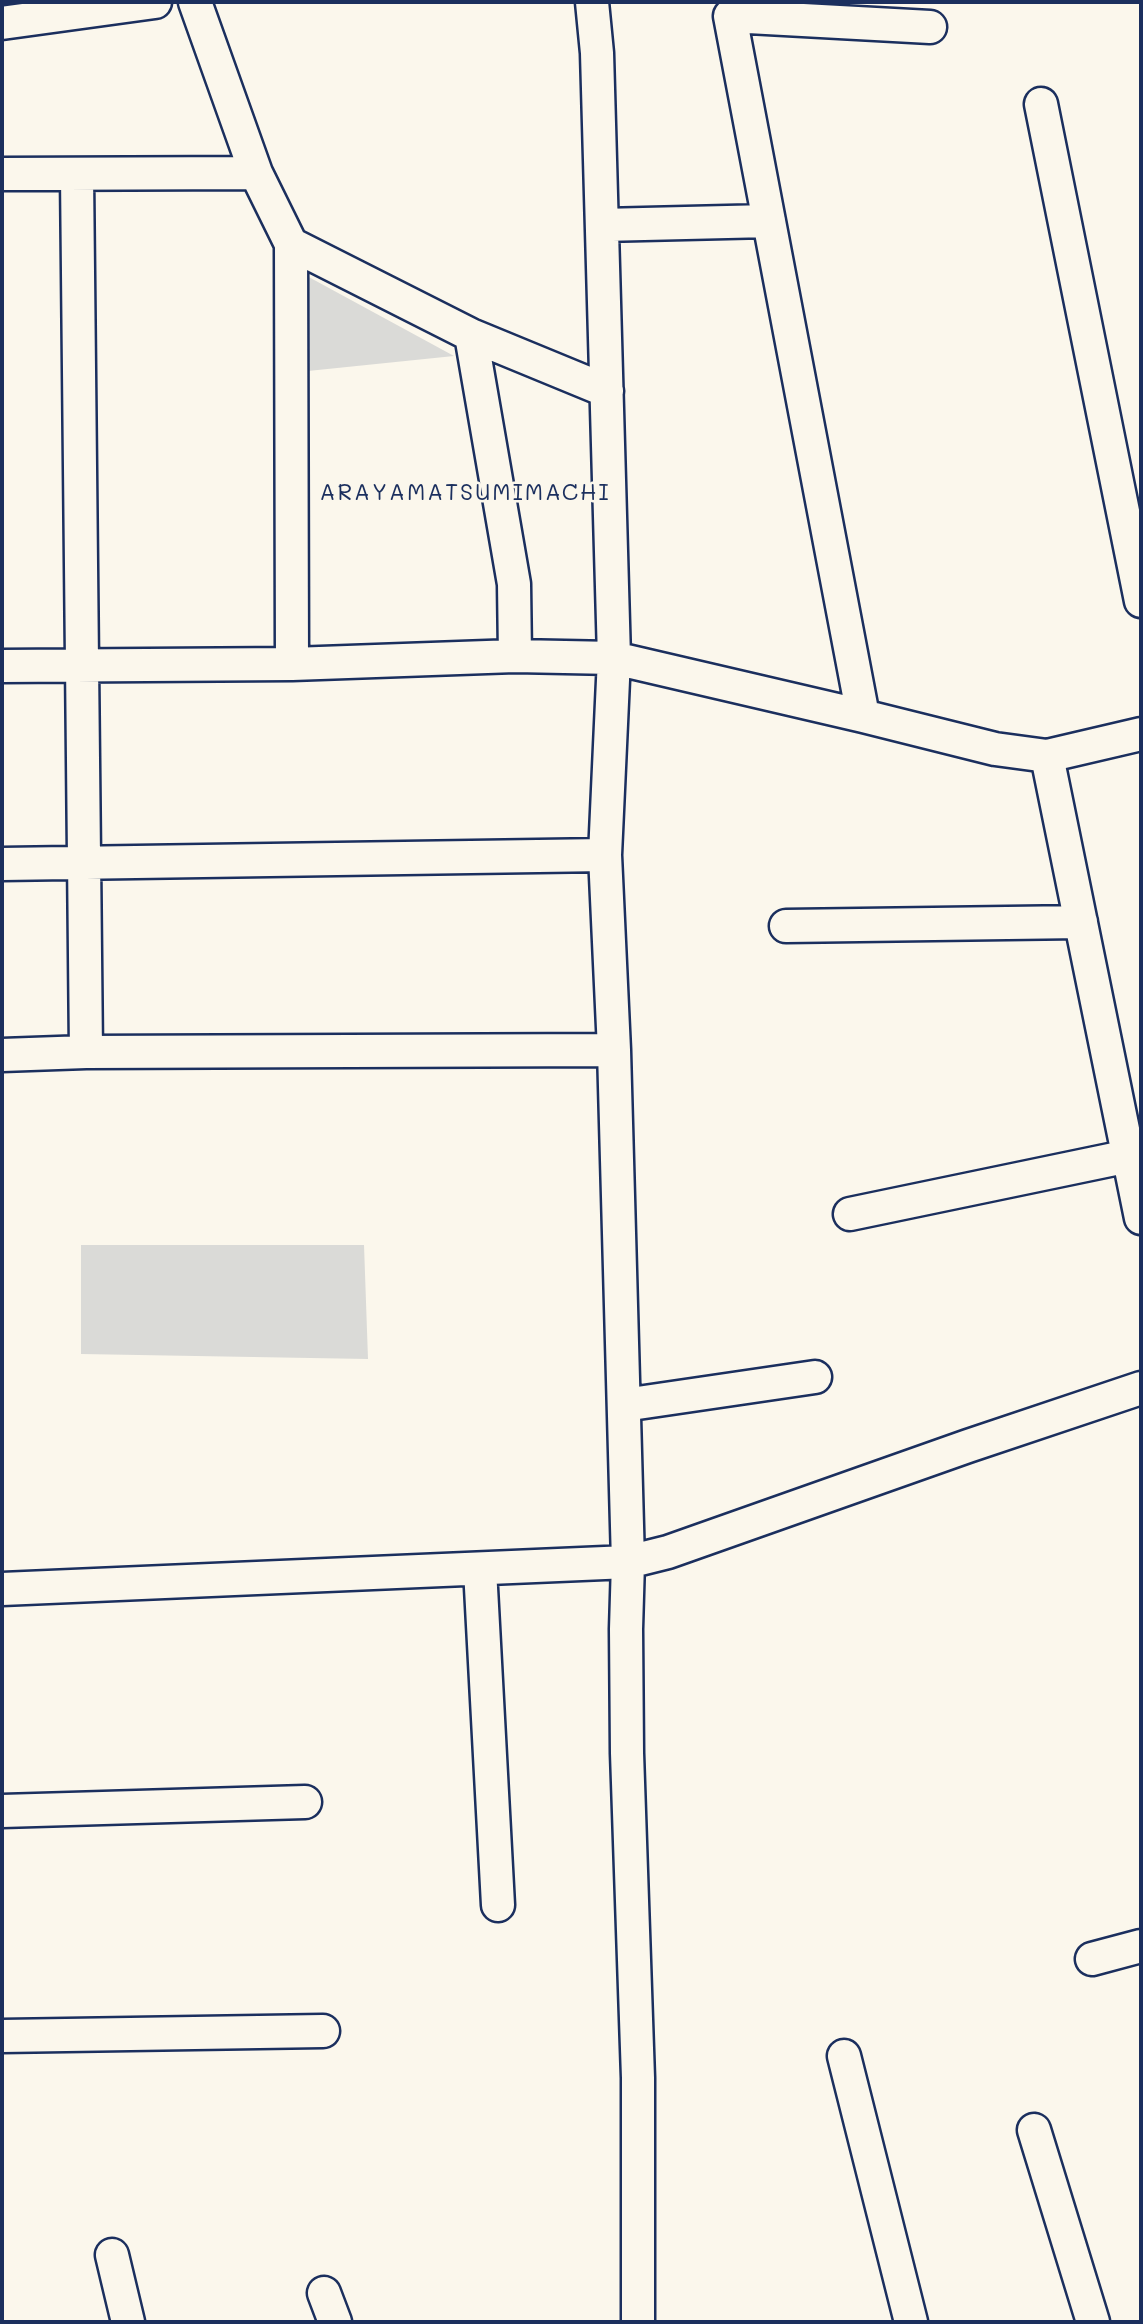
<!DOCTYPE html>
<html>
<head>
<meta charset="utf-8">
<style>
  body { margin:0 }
  #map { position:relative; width:1143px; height:2324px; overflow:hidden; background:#fbf7ec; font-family:Mali,sans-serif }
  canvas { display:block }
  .frame { position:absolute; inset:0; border:4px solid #1b2f5e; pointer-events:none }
</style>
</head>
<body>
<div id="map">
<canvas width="1143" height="2324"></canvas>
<div class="frame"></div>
</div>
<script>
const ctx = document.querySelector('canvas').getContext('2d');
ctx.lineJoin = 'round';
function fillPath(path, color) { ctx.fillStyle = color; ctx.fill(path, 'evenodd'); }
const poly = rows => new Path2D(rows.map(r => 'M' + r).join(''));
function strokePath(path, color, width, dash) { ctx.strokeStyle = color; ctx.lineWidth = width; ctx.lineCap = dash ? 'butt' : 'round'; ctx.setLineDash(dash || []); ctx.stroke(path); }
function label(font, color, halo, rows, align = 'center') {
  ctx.font = font + ' Mali,sans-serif'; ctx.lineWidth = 5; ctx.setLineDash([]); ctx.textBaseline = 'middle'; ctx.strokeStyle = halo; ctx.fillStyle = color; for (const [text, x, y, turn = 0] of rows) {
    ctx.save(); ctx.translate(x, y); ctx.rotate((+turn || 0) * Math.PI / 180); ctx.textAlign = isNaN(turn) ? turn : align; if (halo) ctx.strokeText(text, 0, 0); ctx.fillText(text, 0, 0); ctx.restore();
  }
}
fillPath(poly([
  [305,275,454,356,308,371],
  [81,1245,364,1245,368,1359,81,1354]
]), '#dadad7');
const minor = poly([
  [195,2,256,173,291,244,471,335,607,391],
  [592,2,597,53,614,658,605,855,614,1050,628,1562,626,1629,627,1753,638,2078,638,2322],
  [2,23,155,2],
  [1041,104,1141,601],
  [2,174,256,173],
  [77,175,86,1052],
  [602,225,769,221],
  [291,244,292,664],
  [471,335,514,584,515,656],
  [2,666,292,664,515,656,614,658,863,716,995,749,1047,756,1141,734],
  [863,716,730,16,930,27],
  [1047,756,1141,1218],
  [2,864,605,855],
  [786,926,1081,922],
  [2,1055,86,1052,614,1050],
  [850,1214,1129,1156],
  [624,1405,815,1377],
  [480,1569,498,1905],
  [2,1589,628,1562,668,1552,968,1446,1141,1388],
  [2,1811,305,1802],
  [1092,1959,1141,1946],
  [2,2036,323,2031],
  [844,2056,911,2322],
  [1034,2130,1093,2322],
  [112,2255,128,2322],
  [324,2293,335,2322]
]);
strokePath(minor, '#1b2f5e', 37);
strokePath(minor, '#fbf7ec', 32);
ctx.letterSpacing = '2px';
label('23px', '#1b2f5e', '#fbf7ec', [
  ["ARAYAMATSUMIMACHI",465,493]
]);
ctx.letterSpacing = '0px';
</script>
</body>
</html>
